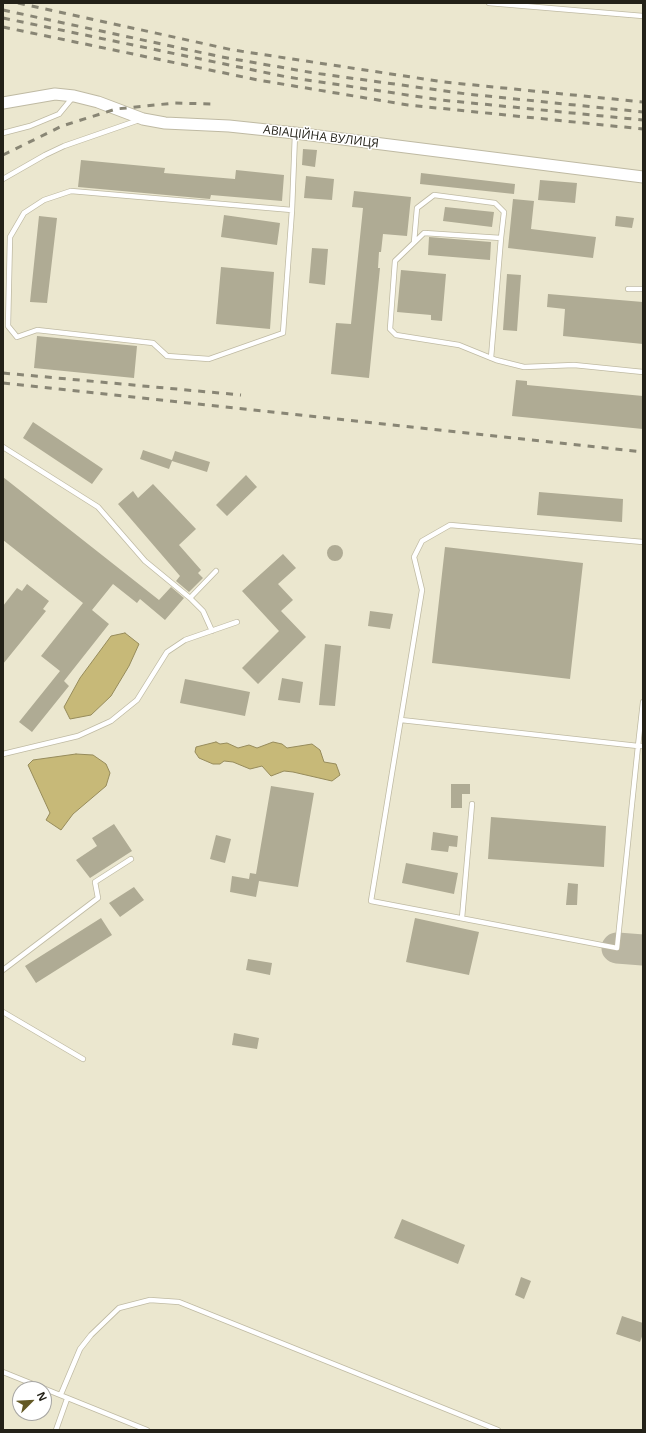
<!DOCTYPE html>
<html>
<head>
<meta charset="utf-8">
<style>
  body { margin:0 }
  #map { position:relative; width:646px; height:1433px; overflow:hidden; background:#ebe7cf; font-family:"Open Sans",sans-serif }
  canvas { display:block }
  .frame { position:absolute; inset:0; border:4px solid #232118; pointer-events:none }
  .north { position:absolute; left:12px; top:1381px; width:40px; height:40px; box-sizing:border-box; background:#fff; border:1px solid #a7a6a3; border-radius:50%; rotate:66deg; font-size:11px; font-weight:700; line-height:16px; text-align:center; color:#232118 }
  .north::after { content:''; display:block; margin:auto; width:14px; height:18px; background:#635925; clip-path:polygon(50% 0,100% 100%,50% 72%,0 100%) }
</style>
</head>
<body>
<div id="map">
<canvas width="646" height="1433"></canvas>
<div class="frame"></div>
<div class="north">N</div>
</div>
<script>
const ctx = document.querySelector('canvas').getContext('2d');
ctx.lineJoin = 'round';
function fillPath(path, color) { ctx.fillStyle = color; ctx.fill(path, 'evenodd'); }
const poly = rows => new Path2D(rows.map(r => 'M' + r).join(''));
function strokePath(path, color, width, dash) { ctx.strokeStyle = color; ctx.lineWidth = width; ctx.lineCap = dash ? 'butt' : 'round'; ctx.setLineDash(dash || []); ctx.stroke(path); }
function label(font, color, halo, rows, align = 'center') {
  ctx.font = font + ' "Open Sans",sans-serif'; ctx.lineWidth = 3; ctx.setLineDash([]); ctx.textBaseline = 'middle'; ctx.strokeStyle = halo; ctx.fillStyle = color; for (const [text, x, y, turn = 0] of rows) {
    ctx.save(); ctx.translate(x, y); ctx.rotate((+turn || 0) * Math.PI / 180); ctx.textAlign = isNaN(turn) ? turn : align; if (halo) ctx.strokeText(text, 0, 0); ctx.fillText(text, 0, 0); ctx.restore();
  }
}
const water = poly([
  [125,633,139,644,129,666,111,696,91,715,70,719,64,707,80,678,111,636,125,633],
  [216,742,220,744,227,743,238,748,249,745,257,748,273,742,282,744,287,748,312,744,320,750,324,762,336,764,340,775,332,781,293,772,284,771,271,776,262,766,250,769,233,762,224,761,220,764,213,764,199,758,195,752,196,747,216,742],
  [76,754,93,755,106,764,110,773,106,786,73,814,61,830,46,820,50,813,28,765,33,760,76,754]
]);
fillPath(water, '#c7b978');
strokePath(water, '#968b5b', 1);
strokePath(poly([
  [617,948,643,950]
]), '#bab6a2', 31);
fillPath(poly([
  [303,149,317,150,315,167,302,165],
  [81,160,165,168,164,173,235,179,236,170,284,175,282,201,211,195,210,199,78,187],
  [421,173,515,184,514,194,420,184],
  [306,176,334,179,332,200,304,198],
  [540,180,577,183,575,203,538,200],
  [354,191,411,197,407,236,383,234,381,252,379,252,378,268,380,268,369,378,331,374,336,323,351,324,363,208,352,207],
  [513,199,534,201,531,229,596,237,593,258,508,248],
  [445,207,494,212,492,227,443,221],
  [224,215,280,223,277,245,221,237],
  [39,216,57,218,47,303,30,302],
  [616,216,634,218,632,228,615,226],
  [429,237,491,242,490,260,428,255],
  [312,248,328,249,325,285,309,283],
  [221,267,274,272,270,329,216,324],
  [401,270,446,274,442,321,431,320,431,315,397,312],
  [507,274,521,275,517,331,503,330],
  [548,294,643,302,643,344,563,336,565,309,547,307],
  [37,336,137,346,134,378,34,368],
  [516,380,527,381,527,385,643,396,643,429,512,416],
  [33,422,103,469,92,484,23,438],
  [143,450,172,460,175,451,210,462,207,472,172,461,169,469,140,459],
  [246,475,257,487,227,516,216,505],
  [3,477,159,600,171,587,184,598,165,620,140,599,137,603,113,584,92,610,109,624,64,681,69,686,32,732,19,722,60,671,41,656,83,603,3,540],
  [153,484,196,529,179,545,201,570,198,573,203,578,189,592,176,581,180,576,118,504,133,491,138,498],
  [539,492,623,499,622,522,537,515],
  '327 553a8 8 0 1 1 16 0a8 8 0 1 1-16 0Z',
  [445,547,583,563,570,679,432,663],
  [283,554,296,568,278,584,293,600,281,611,306,637,258,684,242,668,279,631,242,591],
  [27,584,49,601,43,609,46,611,3,664,3,606,17,588,22,591],
  [370,611,393,614,390,629,368,626],
  [325,644,341,646,335,706,319,705],
  [282,678,303,682,300,703,278,700],
  [185,679,250,692,245,716,180,703],
  [451,784,470,784,470,794,462,794,462,808,451,808],
  [271,786,314,793,298,887,259,881,256,897,230,892,232,876,249,879,250,873,256,874],
  [491,817,606,826,604,867,488,859],
  [114,824,132,851,90,878,76,860,97,846,92,838],
  [433,832,458,836,457,847,449,846,448,852,431,850],
  [216,835,231,839,225,863,210,859],
  [406,863,458,873,454,894,402,883],
  [568,883,578,884,577,905,566,905],
  [134,887,144,900,120,917,109,903],
  [101,918,112,935,36,983,25,966],
  [415,918,479,932,469,975,406,962],
  [248,959,272,963,270,975,246,970],
  [234,1033,259,1038,257,1049,232,1045],
  [402,1219,465,1245,458,1264,394,1238],
  [521,1277,531,1281,524,1299,515,1295],
  [622,1316,643,1323,643,1334,640,1342,616,1334]
]), '#afab94');
const service = poly([
  [489,3,643,16],
  [3,133,30,126,59,114,73,97],
  [3,179,45,155,64,146,139,120],
  [292,210,71,191,44,200,24,213,10,237,8,326,17,337,37,330,153,343,167,356,209,359,283,333,292,210,295,134],
  [414,242,417,208,434,195,495,203,504,212,501,238],
  [628,289,643,289],
  [491,358,501,238,424,233,395,261,390,329,396,335,459,345,491,358,496,360,524,367,574,365,643,372],
  [3,447,98,507,145,561,190,598,203,611,212,631],
  [643,542,450,525,422,541,414,557,422,590,371,901,617,948,638,746,643,746],
  [190,598,216,571],
  [401,720,638,746,643,702],
  [3,754,78,736,111,721,137,700,167,652,185,640,237,622],
  [462,918,472,804],
  [3,970,98,898,95,882,131,859],
  [3,1012,83,1059],
  [3,1372,147,1430],
  [61,1394,80,1349,91,1335,119,1308,150,1300,179,1302,498,1430],
  [56,1430,67,1399]
]);
const tertiary = poly([
  [3,103,55,94,74,96,98,102,143,119,165,123,229,126,295,133,643,177]
]);
strokePath(service, '#bfbaa3', 6);
strokePath(tertiary, '#bfbaa3', 13);
strokePath(service, '#fff', 4.5);
strokePath(tertiary, '#fff', 11);
strokePath(poly([
  [18,3,233,50,444,82,643,102],
  [3,10,222,57,314,73,467,94,643,112],
  [3,18,287,77,441,100,643,120],
  [3,27,258,80,408,105,643,129],
  [3,155,62,126,116,109,175,103,213,104],
  [3,373,241,395],
  [3,383,643,452]
]), '#898675', 3, [7, 7]);
label('12px', '#232118', '#fff', [
  ["АВІАЦІЙНА ВУЛИЦЯ",321,137,7]
]);
</script>
</body>
</html>
